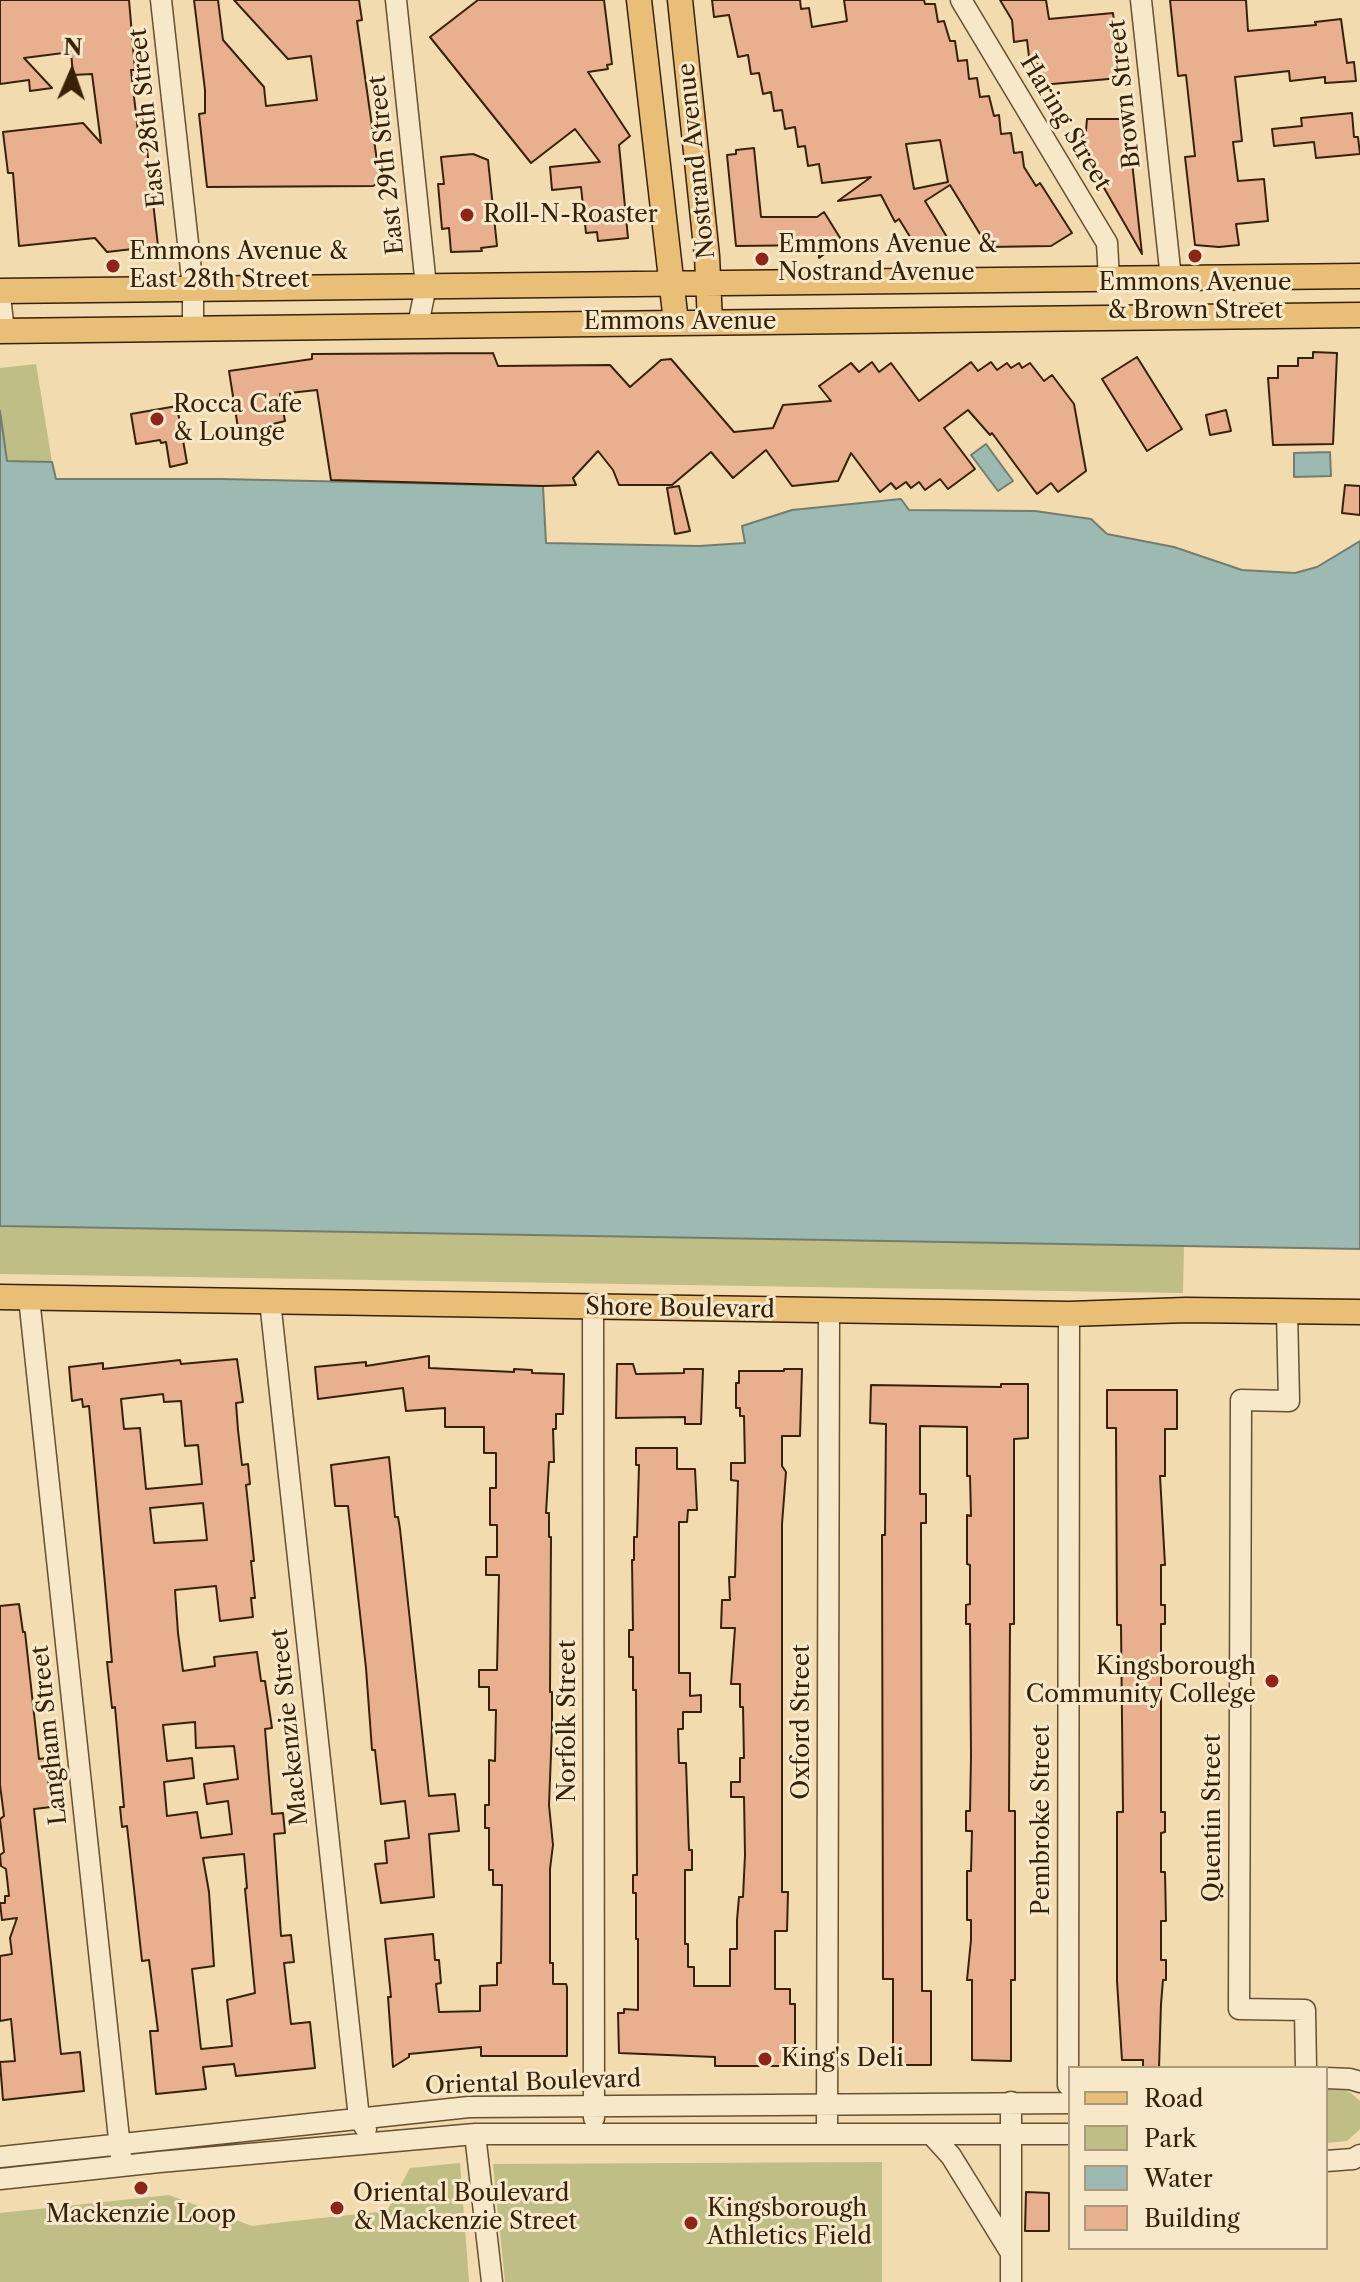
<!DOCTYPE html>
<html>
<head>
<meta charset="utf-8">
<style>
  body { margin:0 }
  #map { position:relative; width:1360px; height:2282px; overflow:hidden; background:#f2dbae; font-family:"Libre Caslon Text",serif }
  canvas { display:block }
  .legend { position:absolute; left:1068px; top:2066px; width:260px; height:184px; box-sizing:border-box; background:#f7e8ca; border:2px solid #aa997c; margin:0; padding:10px 14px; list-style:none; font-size:24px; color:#372208 }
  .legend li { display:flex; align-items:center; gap:16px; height:40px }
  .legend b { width:40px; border:2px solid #aa997c }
  .north { position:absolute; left:32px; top:32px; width:80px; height:80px; -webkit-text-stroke:6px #f7e8ca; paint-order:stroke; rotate:2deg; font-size:22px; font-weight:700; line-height:32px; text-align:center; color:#372208 }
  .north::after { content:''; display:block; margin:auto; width:28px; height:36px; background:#372208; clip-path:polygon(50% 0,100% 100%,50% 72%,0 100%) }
</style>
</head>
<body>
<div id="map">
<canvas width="1360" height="2282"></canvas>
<ul class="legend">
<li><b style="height:10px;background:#e9be77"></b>Road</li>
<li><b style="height:22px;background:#bfbe87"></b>Park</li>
<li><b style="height:22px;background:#9cbab1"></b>Water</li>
<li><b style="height:22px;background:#e9b08f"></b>Building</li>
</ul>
<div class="north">N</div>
</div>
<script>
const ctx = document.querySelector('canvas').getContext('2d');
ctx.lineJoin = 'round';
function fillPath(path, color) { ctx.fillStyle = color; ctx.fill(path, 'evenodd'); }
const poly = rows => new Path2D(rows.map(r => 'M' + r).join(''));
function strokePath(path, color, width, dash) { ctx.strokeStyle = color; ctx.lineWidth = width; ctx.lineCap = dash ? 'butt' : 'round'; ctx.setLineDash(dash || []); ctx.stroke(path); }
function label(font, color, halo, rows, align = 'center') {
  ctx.font = font + ' "Libre Caslon Text",serif'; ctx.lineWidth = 6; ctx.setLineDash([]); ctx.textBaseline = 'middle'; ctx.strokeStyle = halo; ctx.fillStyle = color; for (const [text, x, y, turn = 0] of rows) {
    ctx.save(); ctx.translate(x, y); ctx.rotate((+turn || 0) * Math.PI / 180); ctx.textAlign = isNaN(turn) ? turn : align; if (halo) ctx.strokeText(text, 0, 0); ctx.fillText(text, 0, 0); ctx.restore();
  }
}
fillPath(poly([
  [36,364,52,462,7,461,0,411,0,368],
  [0,1226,1184,1246,1183,1293,0,1274],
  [1326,2088,1340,2088,1351,2093,1360,2101,1360,2129,1347,2141,1326,2143],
  [882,2162,882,2282,505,2282,493,2164],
  [460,2163,469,2282,0,2282,0,2213,169,2195,252,2226,284,2222,387,2211,410,2168]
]), '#bfbe87');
const water = poly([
  [0,411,7,461,52,462,56,479,220,479,543,486,546,543,699,546,745,543,742,526,792,510,901,499,909,510,1035,511,1091,519,1107,534,1174,547,1242,570,1295,573,1317,567,1360,541,1360,1249,0,1226,0,411],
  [986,444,1013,481,998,491,971,455,986,444],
  [1330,452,1331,476,1294,477,1294,453,1330,452]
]);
fillPath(water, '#9cbab1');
strokePath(water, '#747d6d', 2);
const building = poly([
  [0,0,129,0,135,70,131,70,138,132,145,131,158,246,107,252,95,238,19,246,13,173,8,173,3,132,83,123,101,143,92,74,73,75,71,52,24,58,52,88,30,91,29,80,0,84,0,0],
  [194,0,218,0,223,40,264,87,266,106,317,100,311,56,288,59,234,0,359,0,362,20,357,21,378,168,387,177,373,186,207,187,199,114,205,113,205,90,194,0],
  [478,0,604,0,612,64,607,65,608,69,588,72,630,136,619,145,628,238,598,241,597,232,586,233,581,187,552,190,550,167,600,162,575,129,531,163,430,37,478,0],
  [712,0,800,0,801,9,809,8,812,27,847,21,844,0,924,0,925,4,935,4,938,22,944,21,950,41,955,41,958,61,967,60,969,79,977,78,980,97,989,96,994,116,999,115,1001,134,1011,133,1014,153,1022,152,1024,167,1036,186,1040,183,1072,233,1051,246,988,247,950,185,925,201,953,247,917,248,899,219,895,222,881,195,838,201,871,177,822,183,819,164,808,166,805,146,798,147,795,127,785,129,782,110,774,111,771,92,763,94,759,73,751,74,748,55,738,57,729,15,714,17,712,0],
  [940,140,948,182,914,189,906,144,940,140],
  [1000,0,1046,0,1049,19,1113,13,1120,78,1041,85,1039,64,1030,65,1027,40,1014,42,1012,20,1000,0],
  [1170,0,1246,0,1248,31,1316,25,1315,22,1341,19,1347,63,1354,62,1356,81,1325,83,1325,77,1290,81,1289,71,1235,77,1242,141,1233,142,1238,181,1264,179,1268,221,1236,224,1239,245,1219,247,1195,245,1185,157,1195,156,1186,75,1178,76,1170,0],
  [1352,113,1354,137,1358,137,1360,154,1316,158,1314,142,1274,146,1272,129,1302,126,1301,118,1352,113],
  [1087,119,1123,119,1130,162,1132,162,1142,254,1084,153,1087,119],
  [754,148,761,217,817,217,824,212,842,241,819,258,819,245,736,246,727,155,736,154,736,150,754,148],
  [473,154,488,160,497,246,481,248,482,251,451,252,449,228,442,229,438,184,444,184,441,157,473,154],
  [1313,352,1337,353,1333,444,1273,445,1268,378,1278,378,1278,366,1298,366,1298,358,1313,358,1313,352],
  [493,353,498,366,610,365,630,387,661,360,671,359,734,432,773,428,783,405,831,401,819,386,851,363,859,372,872,362,879,372,891,363,919,401,971,362,978,371,991,362,997,370,1007,363,1011,368,1019,363,1022,368,1030,363,1044,381,1052,375,1074,404,1086,471,1058,492,1051,483,1037,494,992,433,990,435,968,410,944,428,975,469,948,489,940,479,925,490,919,482,911,488,906,482,896,489,891,483,880,492,851,453,838,481,792,486,766,450,733,478,711,452,672,485,619,485,613,470,598,451,573,478,576,485,543,486,331,480,317,390,280,394,285,421,253,429,253,426,238,428,229,371,312,359,312,354,493,353],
  [1137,357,1182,429,1147,451,1102,379,1137,357],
  [177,406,187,463,170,467,166,442,161,443,160,440,136,444,131,414,177,406],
  [1226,410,1231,431,1210,435,1206,415,1226,410],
  [1345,485,1360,486,1360,515,1342,513,1345,485],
  [679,486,690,531,675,534,667,488,679,486],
  [429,1356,429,1368,514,1372,514,1369,532,1370,532,1373,564,1374,563,1414,556,1414,556,1429,553,1429,554,1462,549,1462,546,1513,549,1513,549,1537,551,1537,550,1692,552,1692,552,1728,549,1805,553,1845,550,1869,550,1963,553,1963,553,1984,566,1984,567,1987,567,2056,481,2056,481,2047,409,2054,409,2057,393,2067,388,1997,391,1997,385,1939,433,1934,435,1960,439,1960,441,1983,436,1984,439,2012,480,2011,480,1986,497,1985,497,1963,501,1963,502,1885,493,1885,493,1870,489,1870,489,1828,485,1828,485,1805,489,1805,489,1760,495,1761,496,1710,489,1710,489,1687,479,1687,479,1670,497,1670,499,1575,486,1575,486,1557,497,1557,497,1525,490,1525,490,1488,496,1488,496,1453,484,1453,484,1427,445,1427,445,1408,406,1411,403,1388,318,1399,315,1367,366,1362,366,1366,429,1356],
  [237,1359,243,1402,236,1403,238,1430,242,1465,248,1464,250,1484,246,1485,254,1561,251,1561,255,1598,251,1598,253,1617,220,1621,216,1586,175,1590,178,1633,183,1671,215,1666,214,1657,257,1652,261,1681,265,1681,272,1728,265,1729,272,1814,283,1813,285,1833,274,1834,281,1936,291,1935,294,1962,284,1963,291,2024,310,2022,315,2068,236,2076,234,2064,203,2067,206,2089,156,2094,150,2031,158,2031,149,1960,142,1961,127,1826,122,1827,120,1807,124,1807,115,1707,112,1708,107,1662,112,1662,89,1406,83,1407,82,1399,72,1401,69,1367,103,1363,103,1369,180,1360,181,1364,237,1359],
  [163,1394,164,1402,181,1401,185,1446,198,1445,202,1484,146,1489,140,1428,124,1429,121,1399,163,1394],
  [203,1503,207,1540,154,1543,150,1508,203,1503],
  [195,1722,196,1748,234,1746,238,1779,204,1784,207,1804,228,1801,232,1834,201,1838,197,1812,167,1816,164,1782,194,1778,192,1758,167,1761,163,1725,195,1722],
  [244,1854,247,1888,245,1889,255,1993,227,2000,232,2046,201,2049,192,1969,214,1966,209,1892,203,1858,244,1854],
  [617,1364,633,1364,636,1374,684,1373,684,1369,703,1369,701,1424,685,1424,685,1417,616,1418,617,1364],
  [784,1369,802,1369,800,1436,782,1436,782,1466,786,1472,782,1524,782,1892,788,1892,787,1931,775,1931,775,1989,790,1989,790,2004,795,2004,795,2061,791,2066,715,2066,715,2057,619,2053,618,2013,624,2013,624,2009,638,2010,638,1939,636,1939,636,1893,633,1893,633,1875,637,1875,636,1690,633,1690,633,1657,629,1657,629,1630,633,1630,632,1560,634,1560,634,1537,637,1537,639,1465,636,1465,636,1448,677,1448,677,1469,695,1469,697,1510,688,1510,687,1522,679,1522,679,1673,690,1673,690,1696,701,1695,701,1712,683,1712,683,1729,678,1729,679,1763,686,1763,689,1850,692,1850,692,1870,685,1870,685,1944,688,1944,688,1967,694,1967,694,1986,730,1986,730,1949,737,1949,737,1920,739,1897,743,1897,745,1855,744,1797,731,1797,731,1782,740,1782,740,1758,744,1758,743,1707,740,1707,740,1684,731,1684,735,1628,721,1628,722,1600,730,1600,729,1577,735,1577,738,1481,731,1480,731,1463,745,1463,744,1416,740,1416,740,1408,736,1408,736,1383,739,1383,739,1371,784,1371,784,1369],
  [1001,1384,1028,1384,1028,1438,1014,1439,1014,1624,1010,1624,1009,1811,1015,1811,1015,1980,1011,1980,1011,2061,972,2060,972,1980,967,1980,971,1940,971,1920,967,1920,967,1871,971,1871,972,1831,966,1831,966,1811,970,1811,971,1757,970,1624,966,1624,966,1605,970,1604,970,1565,967,1564,967,1515,971,1516,970,1476,967,1476,967,1427,920,1426,920,1494,926,1494,926,1523,921,1523,922,1991,931,1991,931,2065,893,2065,893,1979,883,1979,882,1535,885,1535,886,1424,870,1423,871,1385,1001,1387,1001,1384],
  [1107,1390,1177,1390,1177,1429,1165,1429,1165,1476,1160,1476,1165,1565,1161,1565,1161,1605,1165,1605,1165,1624,1161,1624,1161,1812,1165,1812,1165,1832,1161,1833,1161,1872,1165,1872,1166,1921,1161,1921,1161,1960,1166,1960,1166,1980,1163,1980,1161,2004,1159,2068,1143,2068,1143,2060,1122,2060,1117,1981,1117,1812,1123,1812,1121,1625,1117,1625,1116,1428,1107,1428,1107,1390],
  [389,1457,395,1517,398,1517,400,1529,429,1796,455,1794,459,1831,429,1834,434,1897,381,1903,375,1864,387,1863,385,1841,409,1838,405,1801,381,1804,375,1750,372,1750,366,1668,348,1506,335,1506,331,1465,389,1457],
  [19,1604,23,1632,25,1632,39,1759,46,1758,51,1807,34,1809,61,2054,80,2052,84,2091,3,2100,0,2062,15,2061,11,2019,0,2021,0,1956,12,1954,10,1938,17,1918,2,1920,0,1903,5,1903,5,1896,9,1896,6,1869,1,1866,0,1855,4,1852,0,1819,4,1816,0,1785,0,1606,19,1604],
  [1026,2192,1049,2193,1049,2231,1025,2231,1026,2192]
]);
fillPath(building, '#e9b08f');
strokePath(building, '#372208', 2);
const minor = poly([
  [161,0,193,288,193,327],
  [396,0,426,286,418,325],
  [961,0,1107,243,1109,279],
  [1141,0,1171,278],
  [0,297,4,330],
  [29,1298,121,2157],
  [270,1301,359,2118,366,2129],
  [593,1308,594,2118],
  [1287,1311,1289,1401,1241,1400,1239,2009,1305,2010,1306,2068],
  [1326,2078,1350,2079,1360,2082],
  [1068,2085,1069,1314],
  [1011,2102,1011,2282],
  [475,2134,492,2282],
  [827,2134,829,1311],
  [931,2134,951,2156,1011,2253],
  [0,2157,469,2107,1070,2103],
  [1326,2161,1353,2159,1360,2155],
  [0,2179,159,2162,475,2134,1070,2134]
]);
const major = poly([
  [639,0,676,322],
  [680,0,707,256,710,322],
  [0,291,1360,276],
  [0,331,1360,315],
  [0,1297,1069,1314,1186,1310,1360,1312]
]);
strokePath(minor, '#665032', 23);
strokePath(major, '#372208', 27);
strokePath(minor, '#f7e8ca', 20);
strokePath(major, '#e9be77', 24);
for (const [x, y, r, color] of [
  [467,215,8,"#8f2418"],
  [1195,256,8,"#8f2418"],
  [762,259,8,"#8f2418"],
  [113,266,8,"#8f2418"],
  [157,419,8,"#8f2418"],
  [1272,1681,8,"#8f2418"],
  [765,2059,8,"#8f2418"],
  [141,2188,8,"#8f2418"],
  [337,2208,8,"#8f2418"],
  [691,2223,8,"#8f2418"]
]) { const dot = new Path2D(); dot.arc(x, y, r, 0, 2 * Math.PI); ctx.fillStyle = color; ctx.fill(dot); strokePath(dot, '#f7e8ca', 3); }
label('24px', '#372208', '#f7e8ca', [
  ["Brown Street",1125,94,-96],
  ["East 28th Street",148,118,-96],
  ["Haring Street",1065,123,59],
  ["Nostrand Avenue",697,161,-96],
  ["East 29th Street",387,165,-96],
  ["Emmons Avenue",680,322],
  ["Shore Boulevard",680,1309,1],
  ["Norfolk Street",568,1721,-90],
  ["Oxford Street",802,1722,-90],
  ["Mackenzie Street",290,1727,-96],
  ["Langham Street",50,1735,-96],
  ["Quentin Street",1213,1818,-90],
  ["Pembroke Street",1042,1820,-90],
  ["Oriental Boulevard",533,2083,-2]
]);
label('24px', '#372208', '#f7e8ca', [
  ["Roll-N-Roaster",483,215],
  ["Emmons Avenue &",778,245],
  ["Nostrand Avenue",778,273],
  ["Emmons Avenue &",129,252],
  ["East 28th Street",129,280],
  ["Emmons Avenue",1195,283,"center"],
  ["& Brown Street",1195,311,"center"],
  ["Rocca Cafe",173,405],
  ["& Lounge",173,433],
  ["Kingsborough",1256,1667,"right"],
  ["Community College",1256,1695,"right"],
  ["King's Deli",781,2059],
  ["Oriental Boulevard",353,2194],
  ["& Mackenzie Street",353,2222],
  ["Kingsborough",707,2209],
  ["Athletics Field",707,2237],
  ["Mackenzie Loop",141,2215,"center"]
], 'left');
</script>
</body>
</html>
